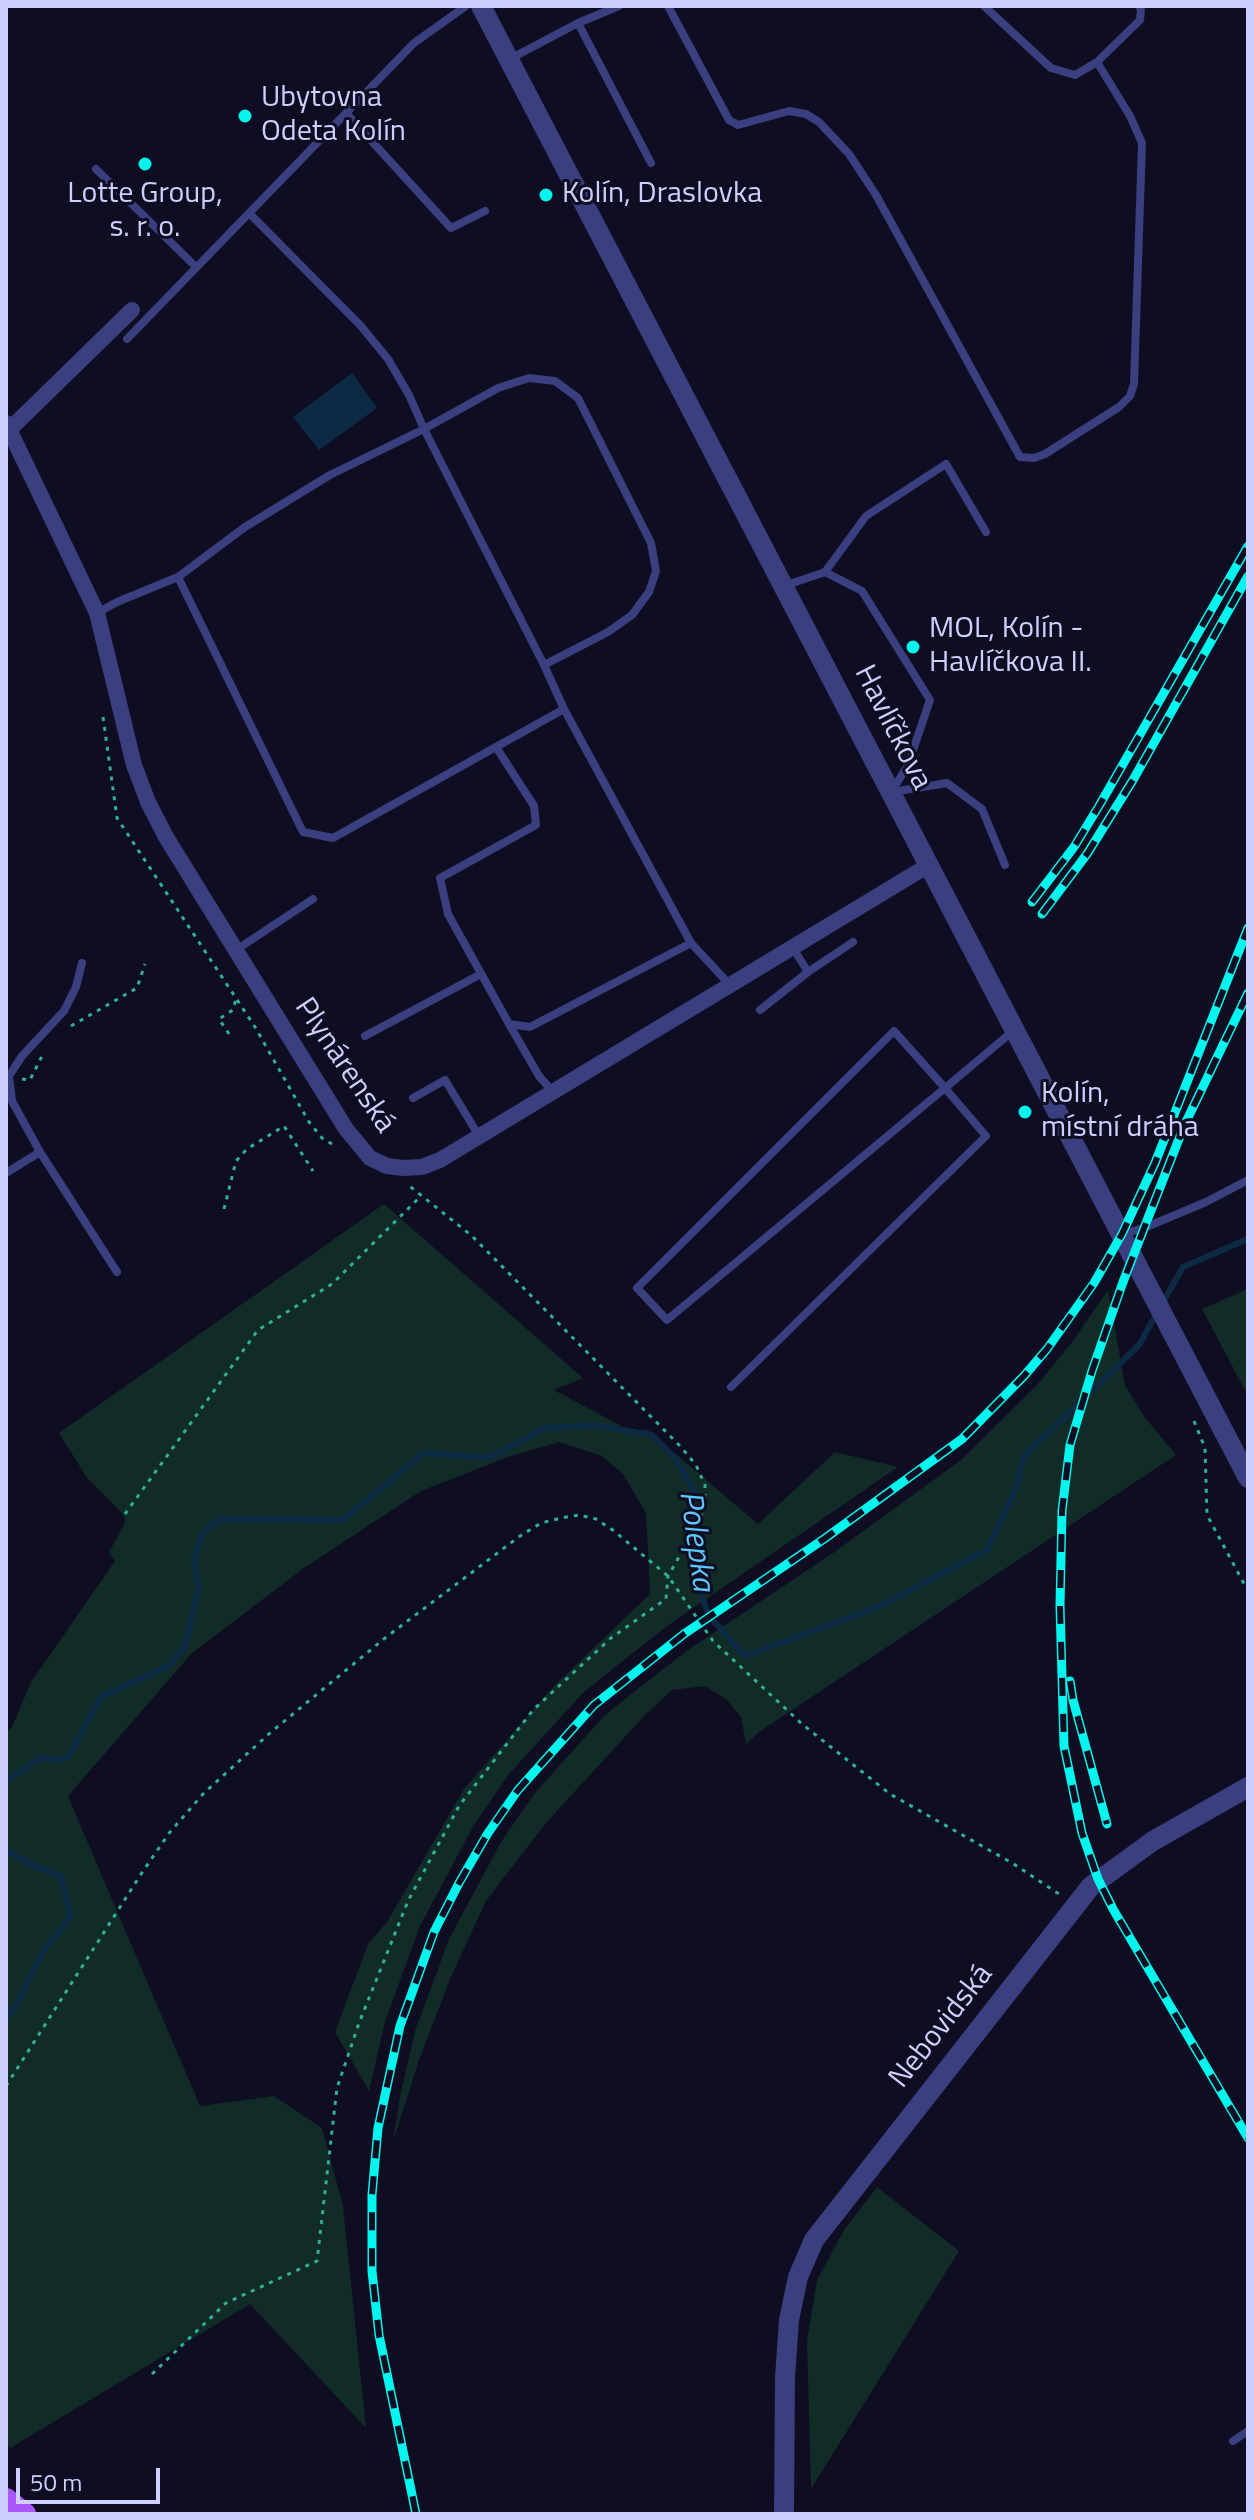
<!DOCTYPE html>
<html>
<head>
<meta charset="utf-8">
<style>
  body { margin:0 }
  #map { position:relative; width:1254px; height:2520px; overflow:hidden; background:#0e0d21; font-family:"Titillium Web",sans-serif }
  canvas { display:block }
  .frame { position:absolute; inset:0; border:8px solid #cecffe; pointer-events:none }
  .scale { position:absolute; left:16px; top:2468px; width:144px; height:36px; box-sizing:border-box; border:4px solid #cecffe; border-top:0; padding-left:10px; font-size:24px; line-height:28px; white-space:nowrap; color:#cecffe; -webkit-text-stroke:6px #0e0d21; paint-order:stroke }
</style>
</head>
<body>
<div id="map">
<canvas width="1254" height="2520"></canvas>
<div class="frame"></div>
<div class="scale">50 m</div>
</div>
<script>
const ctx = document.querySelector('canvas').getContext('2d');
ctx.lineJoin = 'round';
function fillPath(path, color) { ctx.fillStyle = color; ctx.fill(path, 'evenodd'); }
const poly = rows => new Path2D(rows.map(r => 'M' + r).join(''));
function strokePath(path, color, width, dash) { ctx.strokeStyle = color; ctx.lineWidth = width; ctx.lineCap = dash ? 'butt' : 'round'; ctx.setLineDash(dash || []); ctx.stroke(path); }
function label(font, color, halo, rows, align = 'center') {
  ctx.font = font + ' "Titillium Web",sans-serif'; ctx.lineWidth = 6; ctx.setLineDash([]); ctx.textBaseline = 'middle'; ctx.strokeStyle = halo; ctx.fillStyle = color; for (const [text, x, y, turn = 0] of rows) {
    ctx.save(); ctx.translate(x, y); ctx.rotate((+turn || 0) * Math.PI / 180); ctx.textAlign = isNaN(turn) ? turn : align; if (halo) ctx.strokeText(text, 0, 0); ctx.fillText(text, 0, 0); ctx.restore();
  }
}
fillPath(poly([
  [384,1204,583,1378,554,1390,629,1430,648,1430,758,1524,835,1452,898,1467,670,1624,620,1663,583,1693,509,1774,474,1825,420,1926,385,2022,369,2091,335,2032,368,1944,387,1922,464,1789,553,1687,650,1594,646,1513,623,1474,602,1456,559,1442,508,1457,421,1491,304,1568,191,1654,68,1796,200,2106,274,2096,322,2128,343,2206,366,2428,250,2304,10,2448,6,2443,6,1733,12,1727,31,1682,115,1561,109,1552,125,1523,125,1518,118,1509,87,1478,59,1433],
  [1248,1289,1248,1396,1202,1309],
  [1108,1290,1125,1385,1143,1415,1176,1455,759,1732,746,1744,741,1717,726,1699,705,1686,672,1690,645,1715,545,1824,486,1901,450,1979,418,2063,393,2142,400,2097,415,2031,449,1939,501,1842,534,1794,604,1716,640,1687,688,1650,833,1553,961,1460,1037,1385,1072,1342],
  [877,2187,959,2251,811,2489,807,2341,817,2280,844,2230]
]), '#112b27');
fillPath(poly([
  [352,373,377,408,319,450,293,417]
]), '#0d2a45');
strokePath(poly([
  [1162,1304,1183,1267,1248,1239],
  [6,1781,41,1758,60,1760,68,1757,101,1697,168,1666,185,1646,199,1587,194,1561,202,1534,220,1519,343,1520,424,1453,489,1458,545,1428,593,1425,652,1435,676,1459,694,1491,691,1533,698,1586,709,1616,745,1656,878,1607,987,1550,1014,1493,1024,1456,1139,1345,1157,1313],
  [6,1850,34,1866,60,1875,71,1916,44,1950,14,2009,6,2017]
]), '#0d2a45', 6);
strokePath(poly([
  [103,717,117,818,255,1027,309,1122,322,1138,337,1147],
  [71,1026,137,988,145,964],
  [229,1034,219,1019,233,1010,236,999],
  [22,1079,30,1080,42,1056],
  [224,1209,236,1161,247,1149,284,1126,313,1171],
  [1194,1421,1205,1448,1207,1515,1248,1591],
  [125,1514,258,1330,332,1284,421,1196],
  [6,2086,143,1871,170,1832,204,1793,270,1733,385,1638,520,1536,541,1523,561,1518,579,1515,596,1519,614,1531,668,1576,713,1641,802,1724,890,1794,1012,1863,1059,1894],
  [152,2374,226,2303,317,2261,337,2088,359,2023,408,1901,459,1806,533,1710,611,1638,666,1599,668,1576,697,1526,705,1506,705,1485,696,1465,681,1447,472,1236,407,1184]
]), '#30b099', 3, [4, 6]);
strokePath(poly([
  [619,6,578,23,651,163],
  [668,6,729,120,738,125,789,111,806,114,819,122,849,154,876,195,1020,457,1034,458,1045,454,1119,407,1130,396,1134,384,1142,143,1130,116,1097,62],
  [984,6,1051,68,1075,75,1097,62,1140,20,1141,10,1139,6],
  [508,60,578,23],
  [346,113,451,228,485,211],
  [96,169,196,267],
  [249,213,360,325,388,359,409,395,424,429,544,665,564,709,691,943,730,985],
  [127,339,414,43,466,6],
  [825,572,866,516,946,464,986,532],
  [178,577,303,832,333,838,564,709],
  [784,586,825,572,862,591,930,700,908,765,892,791],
  [97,613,117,602,178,577,245,527,330,475,424,429,498,388,529,378,555,381,578,398,651,543,656,571,649,592,632,615,608,632,544,665],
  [496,747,534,806,536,825,440,878,448,914,509,1024,530,1027,691,943],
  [892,792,947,783,982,809,1005,865],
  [236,950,313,899],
  [82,963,76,987,64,1011,22,1056,9,1076,12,1101,40,1152,117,1272],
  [808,972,853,942],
  [760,1010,808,972,793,948],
  [509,1024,539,1076,553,1092],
  [365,1036,481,974],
  [413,1098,445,1080,479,1136],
  [6,1173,40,1152],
  [1123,1234,1144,1228,1206,1202,1248,1180],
  [731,1387,986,1136,945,1088,894,1031,637,1288,667,1320,945,1088,988,1052,1014,1030],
  [1233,2441,1248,2431]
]), '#393f7f', 8);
strokePath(poly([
  [6,423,97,613,134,765,148,802,166,837,346,1129,370,1158,387,1166,403,1168,422,1167,440,1160,929,865],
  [9,430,132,310]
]), '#393f7f', 16);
strokePath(poly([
  [481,6,1248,1478],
  [784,2514,785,2378,789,2320,798,2277,814,2240,1091,1886,1153,1841,1248,1787]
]), '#393f7f', 20);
strokePath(poly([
  [6,2499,25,2514]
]), '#aa57fc', 22);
const rail = poly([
  [1032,902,1074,847,1099,806,1248,546],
  [1042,914,1087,854,1133,780,1248,576],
  [1248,993,1184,1126,1123,1282,1092,1371,1070,1445,1062,1511,1060,1606,1064,1746,1082,1833,1098,1879,1113,1909,1248,2138],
  [1070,1681,1073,1700,1107,1824],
  [416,2514,379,2335,372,2271,372,2195,378,2128,400,2026,434,1932,459,1883,488,1833,518,1790,594,1705,684,1634,824,1539,962,1439,1024,1376,1047,1349,1094,1283,1122,1234,1155,1163,1248,928]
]);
strokePath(rail, '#04f4ee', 9);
strokePath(rail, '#0e0d21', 6, [18]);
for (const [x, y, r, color] of [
  [245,116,8,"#04f4ee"],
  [145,164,8,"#04f4ee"],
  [546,195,8,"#04f4ee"],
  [913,647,8,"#04f4ee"],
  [1025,1112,8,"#04f4ee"]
]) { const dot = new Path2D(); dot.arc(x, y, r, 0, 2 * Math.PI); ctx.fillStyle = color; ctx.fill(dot); strokePath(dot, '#0e0d21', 3); }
label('30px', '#cecffe', '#0e0d21', [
  ["Ubytovna",261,99],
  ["Odeta Kolín",261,133],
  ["Lotte Group,",145,195,"center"],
  ["s. r. o.",145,229,"center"],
  ["Kolín, Draslovka",562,195],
  ["MOL, Kolín -",929,630],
  ["Havlíčkova II.",929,664],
  ["Kolín,",1041,1095],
  ["místní dráha",1041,1129]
], 'left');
label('30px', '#cecffe', '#0e0d21', [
  ["Havlíčkova",892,728,63],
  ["Plynárenská",344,1066,56],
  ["Nebovidská",942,2027,-52]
]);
label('italic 32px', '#5ec6fc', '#0e0d21', [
  ["Polepka",695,1541,82]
]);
</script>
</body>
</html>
